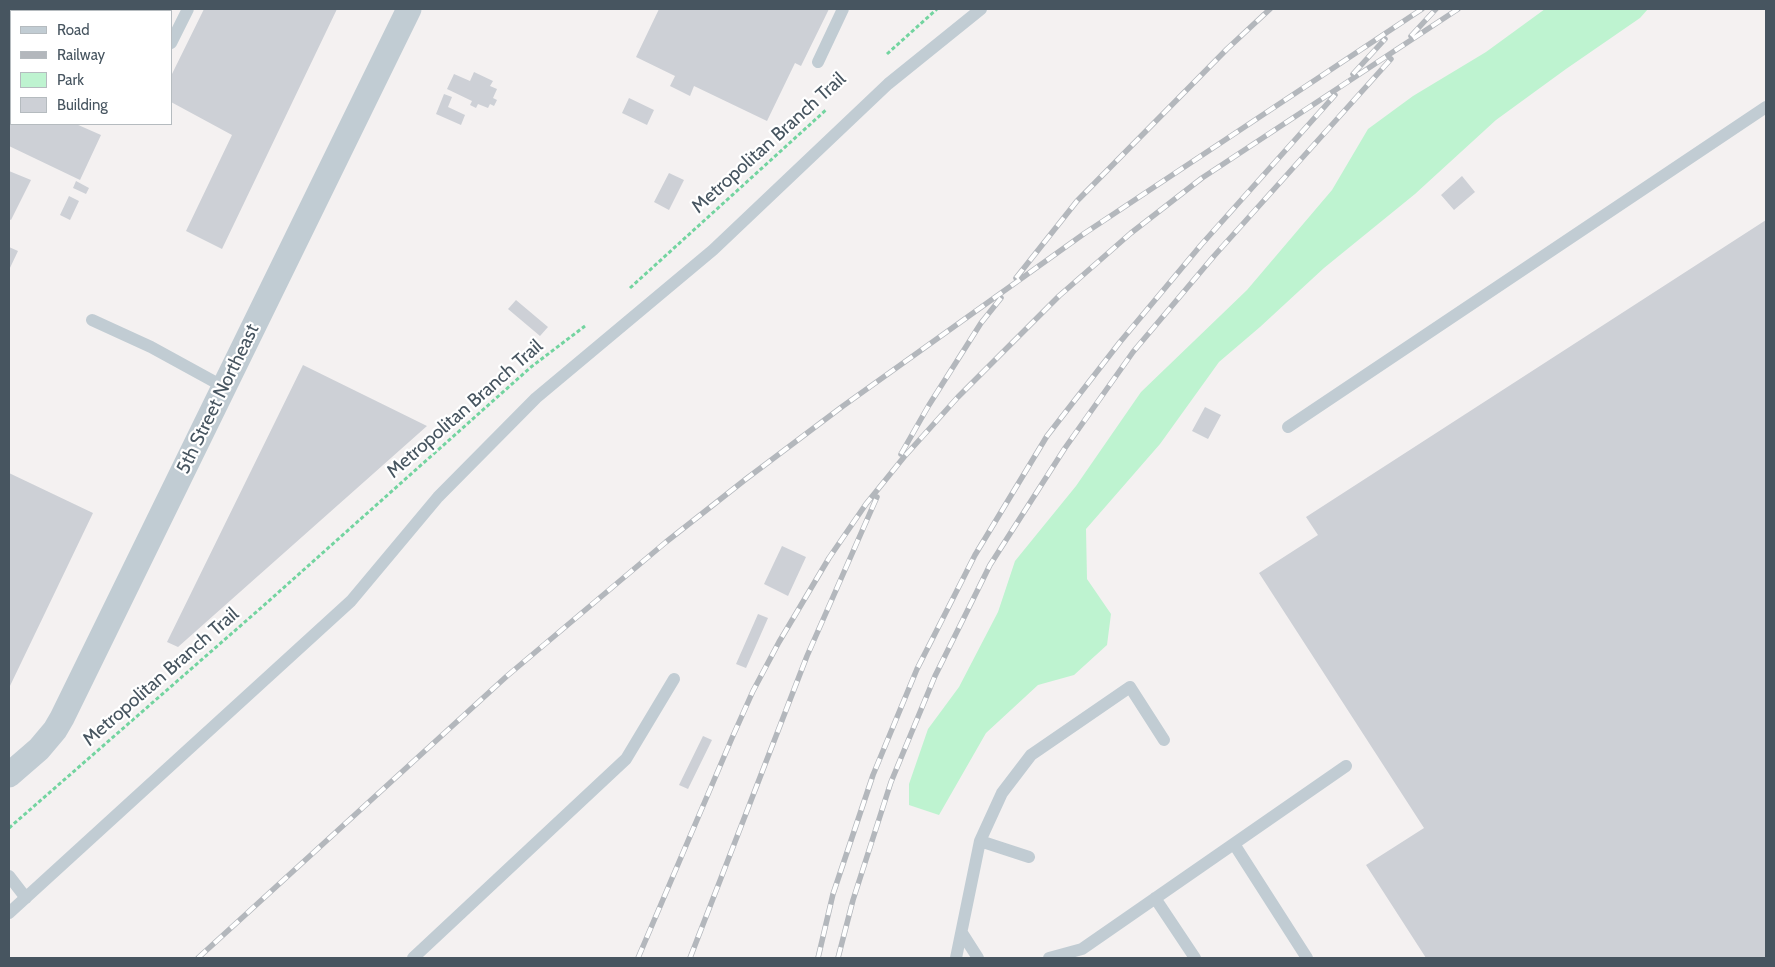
<!DOCTYPE html>
<html>
<head>
<meta charset="utf-8">
<style>
  body { margin:0 }
  #map { position:relative; width:1775px; height:967px; overflow:hidden; background:#f4f1f1; font-family:Cabin,sans-serif }
  canvas { display:block }
  .frame { position:absolute; inset:0; border:10px solid #475560; pointer-events:none }
  .legend { position:absolute; left:10px; top:10px; width:162px; height:115px; box-sizing:border-box; background:#fff; border:1px solid #b5bbbf; margin:0; padding:6px 9px; list-style:none; font-size:15px; color:#475560 }
  .legend li { display:flex; align-items:center; gap:10px; height:25px }
  .legend b { width:25px; border:1px solid #b5bbbf }
</style>
</head>
<body>
<div id="map">
<canvas width="1775" height="967"></canvas>
<div class="frame"></div>
<ul class="legend">
<li><b style="height:6px;background:#c1ccd3"></b>Road</li>
<li><b style="height:6px;background:#b3b7bc"></b>Railway</li>
<li><b style="height:14px;background:#bef3d0"></b>Park</li>
<li><b style="height:14px;background:#cdd0d6"></b>Building</li>
</ul>
</div>
<script>
const ctx = document.querySelector('canvas').getContext('2d');
ctx.lineJoin = 'round';
function fillPath(path, color) { ctx.fillStyle = color; ctx.fill(path, 'evenodd'); }
const poly = rows => new Path2D(rows.map(r => 'M' + r).join(''));
function strokePath(path, color, width, dash) { ctx.strokeStyle = color; ctx.lineWidth = width; ctx.lineCap = dash ? 'butt' : 'round'; ctx.setLineDash(dash || []); ctx.stroke(path); }
function label(font, color, halo, rows, align = 'center') {
  ctx.font = font + ' Cabin,sans-serif'; ctx.lineWidth = 4.5; ctx.setLineDash([]); ctx.textBaseline = 'middle'; ctx.strokeStyle = halo; ctx.fillStyle = color; for (const [text, x, y, turn = 0] of rows) {
    ctx.save(); ctx.translate(x, y); ctx.rotate((+turn || 0) * Math.PI / 180); ctx.textAlign = isNaN(turn) ? turn : align; if (halo) ctx.strokeText(text, 0, 0); ctx.fillText(text, 0, 0); ctx.restore();
  }
}
fillPath(poly([
  [1545,9,1648,9,1640,18,1566,69,1496,120,1415,194,1324,268,1260,327,1219,362,1160,444,1086,529,1087,579,1111,614,1107,645,1074,675,1038,685,986,733,939,815,909,805,909,784,928,729,959,687,998,612,1015,561,1076,486,1141,392,1247,290,1332,190,1368,129,1413,96,1486,52]
]), '#bef3d0');
fillPath(poly([
  [204,9,337,9,222,249,186,231,232,135,171,102,171,76],
  [659,9,829,9,801,66,795,63,767,121,694,86,690,96,670,86,675,76,636,57],
  [11,61,11,124,76,124,101,135,80,180,9,146,9,81,11,77,9,67],
  [474,72,493,81,490,86,497,89,493,98,497,100,494,106,490,104,488,108,478,104,476,108,470,105,472,101,447,89,454,74,470,81],
  [444,94,452,97,448,107,465,115,461,125,436,114],
  [629,98,654,110,647,125,622,113],
  [9,171,31,180,11,220,9,219],
  [669,173,684,180,669,210,654,202],
  [1462,176,1475,192,1454,210,1441,195],
  [76,181,89,188,86,194,73,188],
  [69,196,79,201,70,220,60,215],
  [1766,220,1766,958,1426,958,1366,865,1424,828,1259,573,1318,535,1306,517],
  [9,247,18,251,9,270],
  [516,300,548,327,540,336,508,309],
  [303,365,427,426,178,647,167,642],
  [1205,407,1221,415,1208,439,1192,431],
  [9,473,93,513,9,688],
  [782,546,806,557,788,596,764,584],
  [758,614,768,618,746,668,736,664],
  [703,736,712,740,688,789,679,785]
]), '#cdd0d6');
strokePath(poly([
  [887,54,937,9],
  [630,288,827,109],
  [9,828,262,607,531,367,585,326]
]), '#73d4a0', 3, [4, 2.5]);
strokePath(poly([
  [171,43,188,9],
  [818,62,843,9],
  [92,320,151,347,224,387],
  [1288,427,1766,107],
  [980,841,1029,857],
  [1234,844,1307,958],
  [9,876,26,898],
  [1155,898,1195,958],
  [9,913,351,601,438,497,536,398,713,250,888,84,981,9],
  [962,933,978,958],
  [413,958,626,759,674,679],
  [956,958,980,841,1002,793,1031,755,1130,687,1164,740],
  [1049,958,1082,949,1346,766]
]), '#c1ccd3', 12);
strokePath(poly([
  [9,775,39,749,55,730,62,718,409,9]
]), '#c1ccd3', 25);
const rail = poly([
  [1411,36,1436,9],
  [1353,74,1385,39],
  [1016,278,1077,201,1227,49,1270,9],
  [901,454,929,405,981,323,1001,298],
  [198,958,507,676,666,542,746,479,843,406,1085,233,1422,9],
  [638,958,732,738,753,691,779,642,829,558,866,504,904,457,958,397,1059,296,1131,233,1202,178,1458,9],
  [690,958,807,656,877,497],
  [818,958,833,894,873,775,917,669,975,555,1047,436,1120,342,1201,245,1335,95],
  [838,958,853,900,891,782,935,676,990,565,1065,448,1133,352,1214,256,1391,59]
]);
strokePath(rail, '#b3b7bc', 5.5);
strokePath(rail, '#fff', 4, [11]);
label('19px', '#475560', '#fff', [
  ["Metropolitan Branch Trail",769,143,-42],
  ["5th Street Northeast",218,399,-64],
  ["Metropolitan Branch Trail",465,409,-41],
  ["Metropolitan Branch Trail",161,677,-41]
]);
</script>
</body>
</html>
